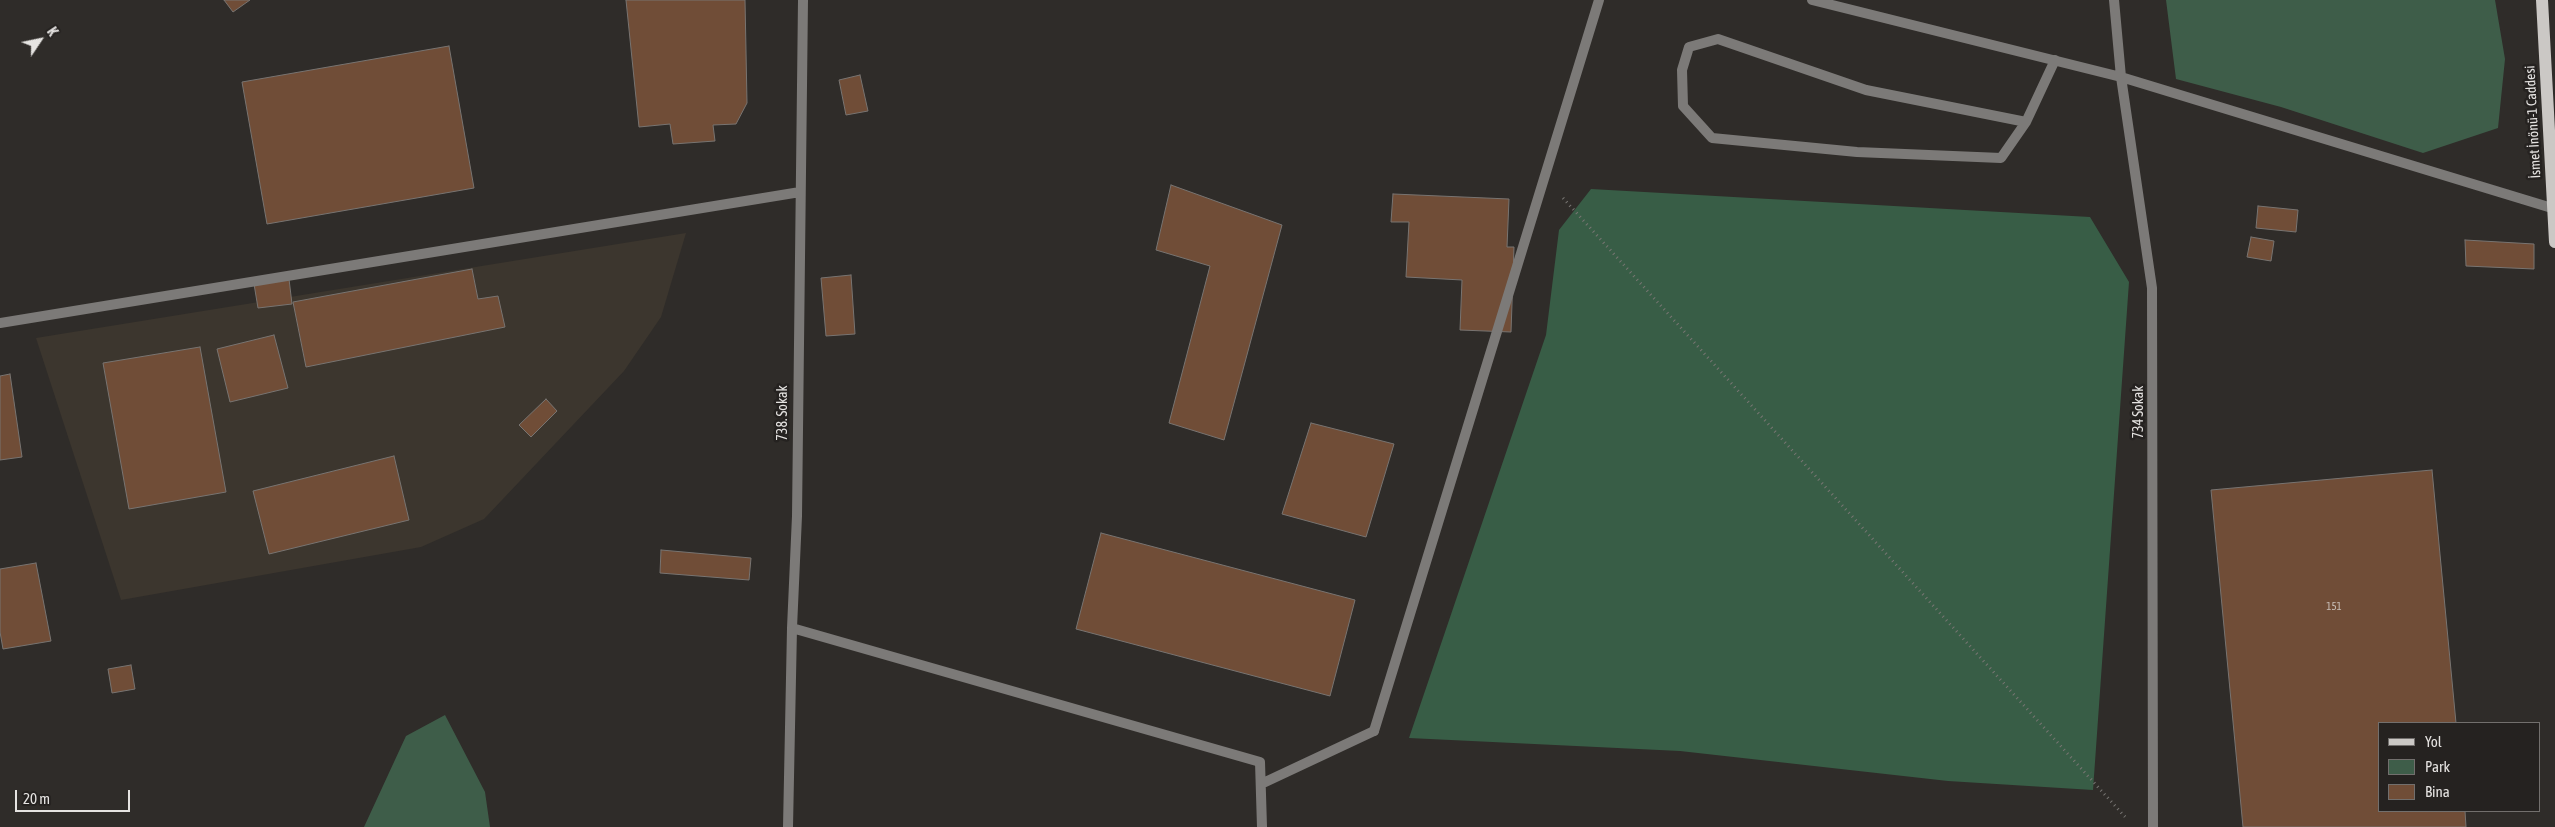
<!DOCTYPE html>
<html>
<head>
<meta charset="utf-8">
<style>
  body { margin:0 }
  #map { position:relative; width:2555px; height:827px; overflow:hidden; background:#2f2c29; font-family:"Asap Condensed",sans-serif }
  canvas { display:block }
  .legend { position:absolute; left:2378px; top:722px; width:162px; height:90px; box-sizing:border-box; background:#252220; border:1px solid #726f6d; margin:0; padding:6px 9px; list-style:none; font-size:15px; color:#e5e3e1 }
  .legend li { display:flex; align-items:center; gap:10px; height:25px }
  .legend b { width:25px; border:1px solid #726f6d }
  .north { position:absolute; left:15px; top:15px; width:50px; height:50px; -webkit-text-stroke:4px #252220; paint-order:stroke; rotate:56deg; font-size:14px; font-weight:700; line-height:20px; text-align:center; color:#e5e3e1 }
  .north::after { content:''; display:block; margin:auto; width:18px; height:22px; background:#e5e3e1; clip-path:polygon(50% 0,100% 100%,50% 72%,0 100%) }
  .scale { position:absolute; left:15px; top:790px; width:115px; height:22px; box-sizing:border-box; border:2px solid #e5e3e1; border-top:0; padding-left:6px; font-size:15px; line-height:18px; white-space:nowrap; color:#e5e3e1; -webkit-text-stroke:4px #252220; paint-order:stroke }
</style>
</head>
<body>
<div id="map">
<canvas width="2555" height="827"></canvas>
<ul class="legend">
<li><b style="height:6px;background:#cbc8c5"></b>Yol</li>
<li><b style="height:14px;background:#3e5d49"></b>Park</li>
<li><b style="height:14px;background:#704d37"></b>Bina</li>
</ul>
<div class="north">K</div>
<div class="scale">20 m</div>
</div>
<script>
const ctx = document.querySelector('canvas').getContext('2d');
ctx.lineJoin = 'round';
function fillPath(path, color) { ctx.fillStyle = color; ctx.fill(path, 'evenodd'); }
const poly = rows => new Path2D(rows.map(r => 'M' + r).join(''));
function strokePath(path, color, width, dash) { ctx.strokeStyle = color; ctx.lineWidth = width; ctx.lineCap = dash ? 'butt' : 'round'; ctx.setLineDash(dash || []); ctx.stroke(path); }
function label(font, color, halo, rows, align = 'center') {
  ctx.font = font + ' "Asap Condensed",sans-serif'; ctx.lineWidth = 5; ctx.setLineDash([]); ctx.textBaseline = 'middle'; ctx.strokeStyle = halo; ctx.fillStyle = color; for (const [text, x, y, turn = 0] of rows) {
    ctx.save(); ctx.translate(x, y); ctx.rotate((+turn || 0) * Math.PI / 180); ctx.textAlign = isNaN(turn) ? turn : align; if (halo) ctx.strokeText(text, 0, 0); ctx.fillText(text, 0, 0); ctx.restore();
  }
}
fillPath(poly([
  [686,233,661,317,624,371,484,519,421,547,121,600,36,338]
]), '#3c362e');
fillPath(poly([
  [2166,0,2495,0,2505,59,2498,128,2423,153,2281,107,2176,79],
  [445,715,485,792,490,827,364,827,406,736]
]), '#3e5d49');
fillPath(poly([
  [1591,189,2090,217,2129,282,2093,790,1948,781,1680,751,1409,738,1546,335,1559,230]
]), '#385d46');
const building = poly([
  [224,0,250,0,233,12,224,0],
  [626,0,745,0,747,103,736,124,713,125,715,141,673,144,670,124,639,127,626,0],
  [449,46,474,188,267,224,242,82,449,46],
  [860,75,868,111,846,115,839,80,860,75],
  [1171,185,1282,225,1224,440,1169,423,1210,266,1156,250,1171,185],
  [1393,194,1509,199,1507,247,1514,247,1511,332,1460,330,1462,280,1406,277,1409,222,1391,222,1393,194],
  [2258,206,2298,210,2296,232,2256,228,2258,206],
  [2251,237,2274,241,2271,261,2247,257,2251,237],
  [2465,240,2534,244,2534,269,2466,266,2465,240],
  [472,269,478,299,498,296,505,327,306,367,293,302,472,269],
  [851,275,855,334,826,336,821,278,851,275],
  [289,279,292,304,258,308,254,284,289,279],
  [274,335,288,388,230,402,217,349,274,335],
  [200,347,226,492,129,509,103,363,200,347],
  [10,374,22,457,0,460,0,376,10,374],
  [546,399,557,411,531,437,519,425,546,399],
  [1311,423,1394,444,1366,537,1282,514,1311,423],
  [394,456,409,520,269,554,253,491,394,456],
  [2432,470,2456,723,2379,723,2379,811,2465,811,2466,827,2243,827,2211,490,2432,470],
  [1101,533,1355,600,1330,696,1076,629,1101,533],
  [661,550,751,558,749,580,660,573,661,550],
  [36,563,51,641,3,649,0,632,0,569,36,563],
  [131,665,135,689,112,693,108,669,131,665]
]);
fillPath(building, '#704d37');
strokePath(building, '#787471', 1);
strokePath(poly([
  [1563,198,2127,819]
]), '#787673', 3, [1, 4]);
strokePath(poly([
  [2026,122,1866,90,1718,39,1689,47,1682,70,1683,106,1712,138,1857,152,2001,158,2026,122,2055,60],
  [1374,731,1599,0]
]), '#7c7a78', 10);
strokePath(poly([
  [1812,0,2121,77,2555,209],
  [2114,0,2121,77,2152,288,2153,827],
  [0,323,800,192],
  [792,628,1260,762,1262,827],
  [1261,784,1374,731],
  [788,827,792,628,797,516,803,0]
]), '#7c7a78', 10);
strokePath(poly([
  [2542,0,2555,242]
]), '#cbc8c5', 12);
label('11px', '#c8beb6', null, [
  ["151",2334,607]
]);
label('14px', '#e5e3e1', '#252220', [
  ["İsmet İnönü-1 Caddesi",2533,122,-93],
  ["734 Sokak",2139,412,-90],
  ["738. Sokak",783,413,-90]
]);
</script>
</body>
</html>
